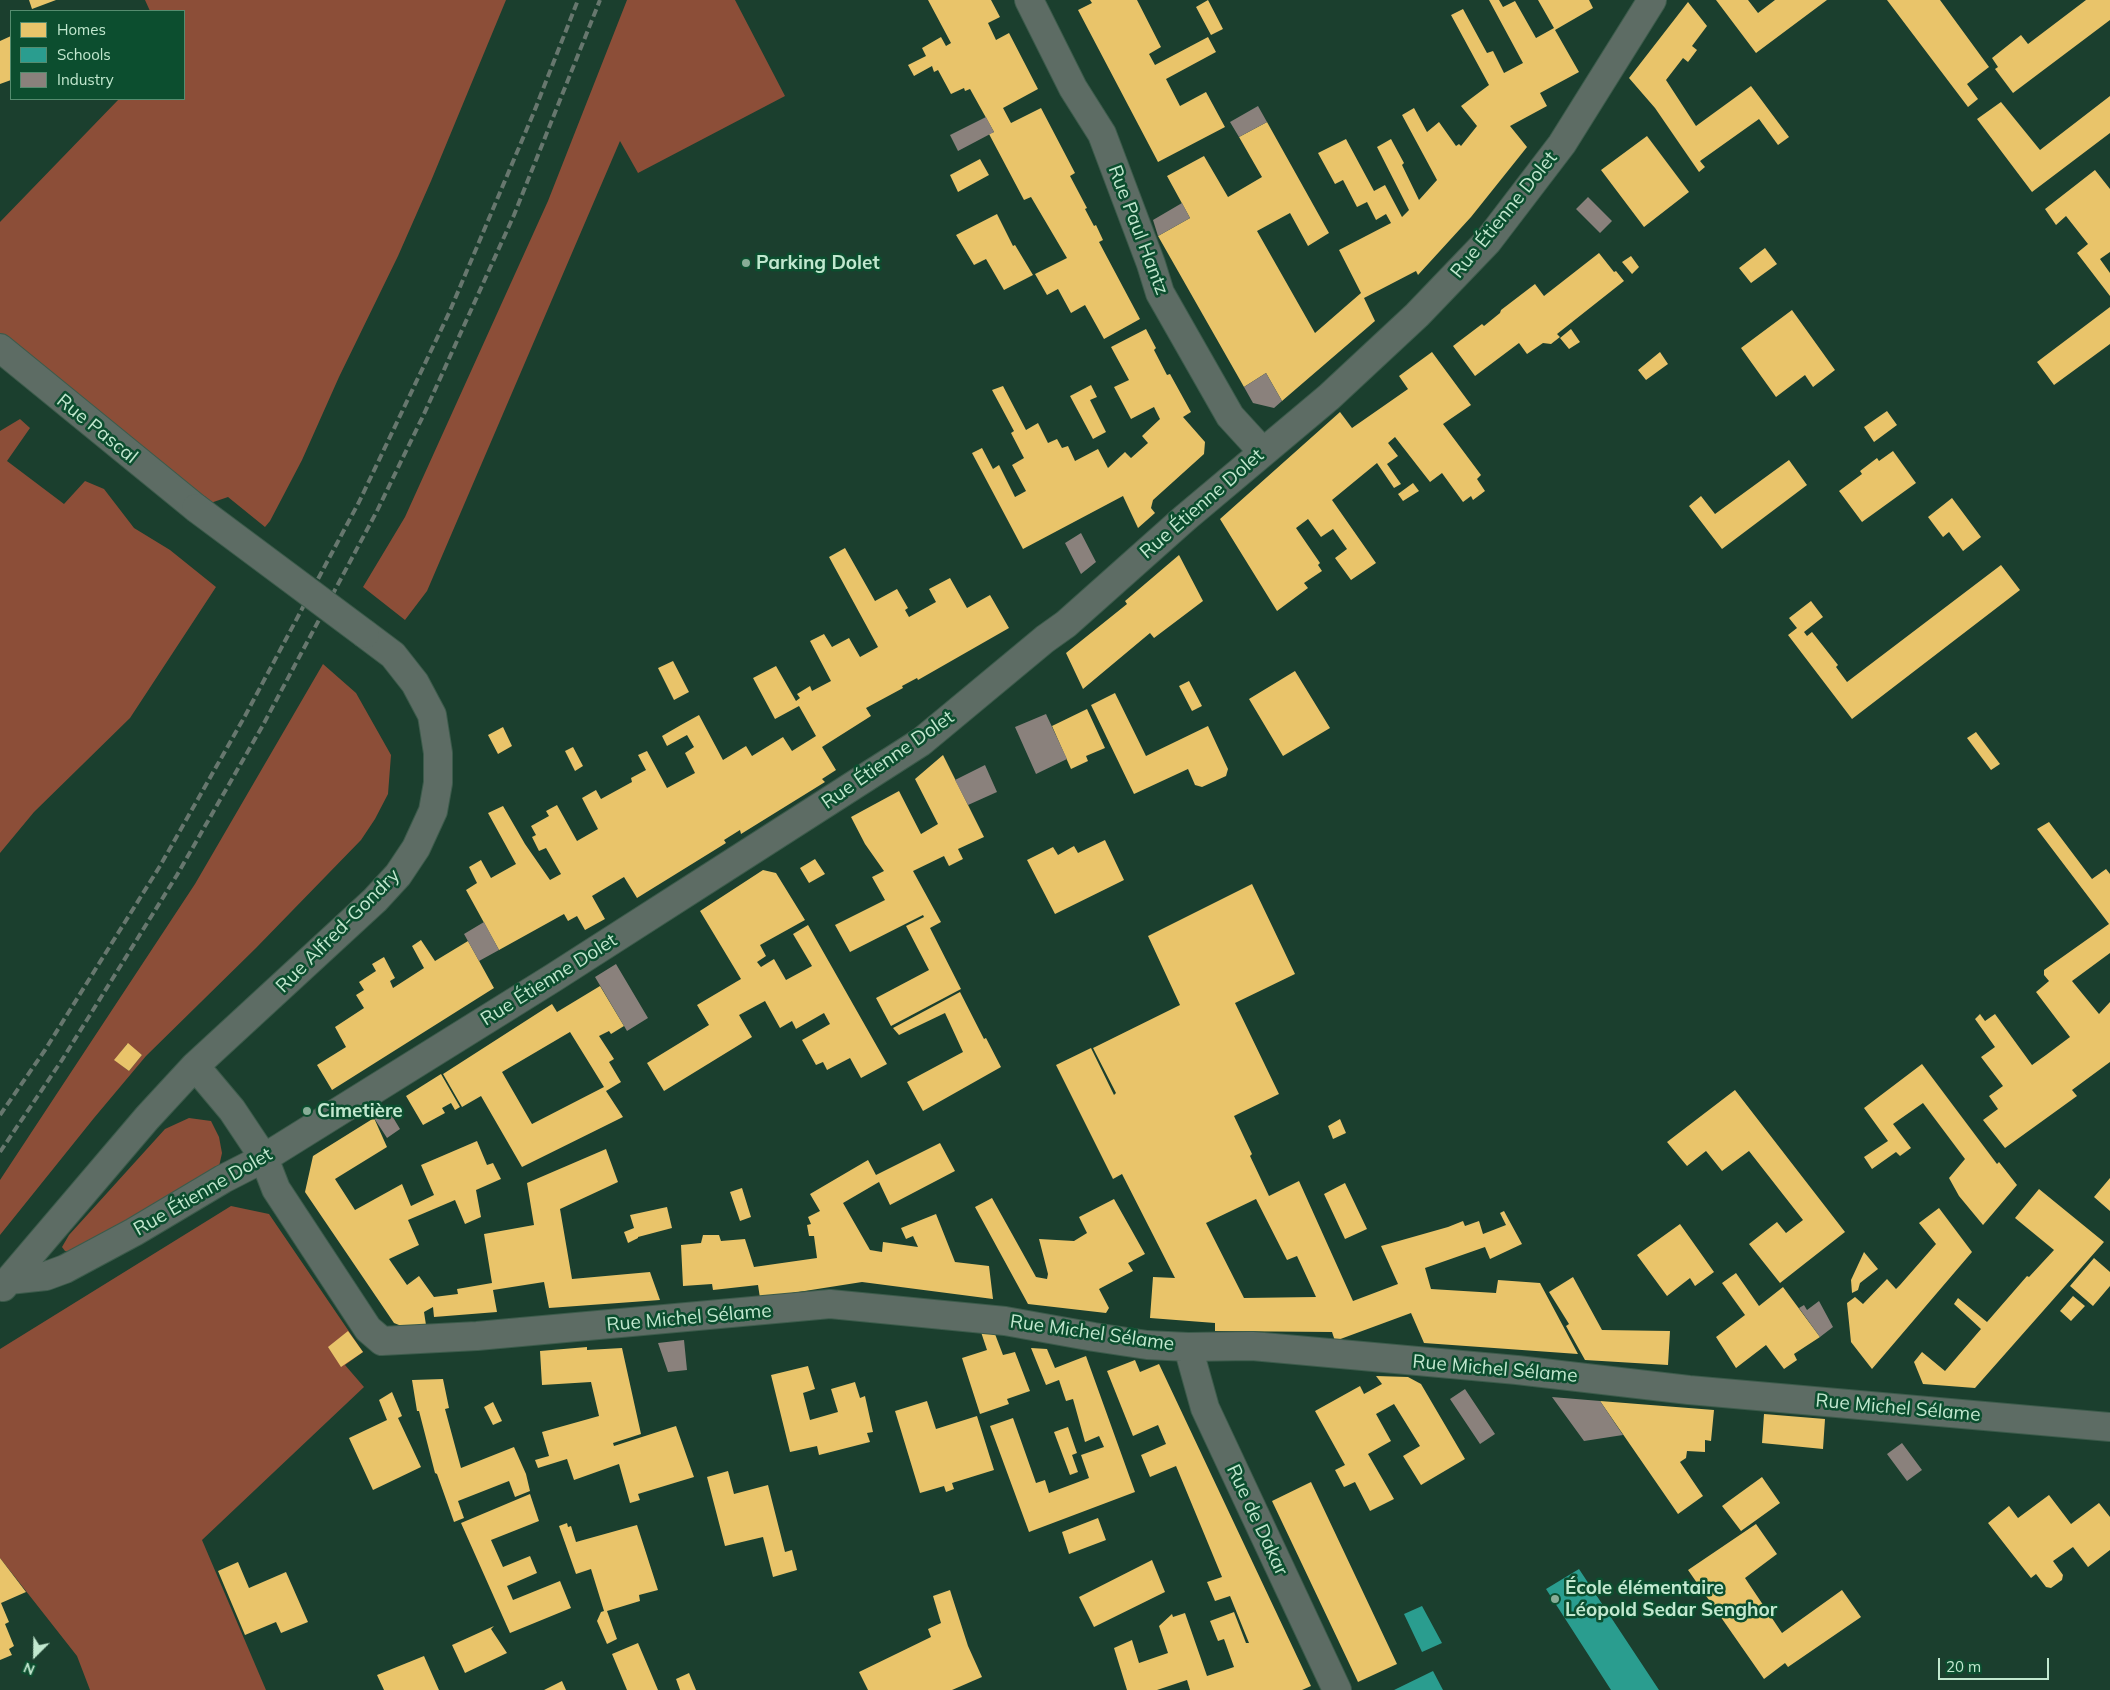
<!DOCTYPE html>
<html>
<head>
<meta charset="utf-8">
<style>
  body { margin:0 }
  #map { position:relative; width:2110px; height:1690px; overflow:hidden; background:#1b3f2e; font-family:Mulish,sans-serif }
  canvas { display:block }
  .legend { position:absolute; left:10px; top:10px; width:175px; height:90px; box-sizing:border-box; background:#0c4e2f; border:1px solid #558c6f; margin:0; padding:6px 9px; list-style:none; font-size:15px; color:#c2e8cf }
  .legend li { display:flex; align-items:center; gap:10px; height:25px }
  .legend b { width:25px; border:1px solid #558c6f }
  .north { position:absolute; left:10px; top:1630px; width:50px; height:50px; -webkit-text-stroke:4px #0c4e2f; paint-order:stroke; rotate:203deg; font-size:14px; font-weight:700; line-height:20px; text-align:center; color:#c2e8cf }
  .north::after { content:''; display:block; margin:auto; width:18px; height:22px; background:#c2e8cf; clip-path:polygon(50% 0,100% 100%,50% 72%,0 100%) }
  .scale { position:absolute; left:1938px; top:1658px; width:111px; height:22px; box-sizing:border-box; border:2px solid #c2e8cf; border-top:0; padding-left:6px; font-size:15px; line-height:18px; white-space:nowrap; color:#c2e8cf; -webkit-text-stroke:4px #0c4e2f; paint-order:stroke }
</style>
</head>
<body>
<div id="map">
<canvas width="2110" height="1690"></canvas>
<ul class="legend">
<li><b style="height:14px;background:#e9c46a"></b>Homes</li>
<li><b style="height:14px;background:#2a9d8f"></b>Schools</li>
<li><b style="height:14px;background:#8a817c"></b>Industry</li>
</ul>
<div class="north">N</div>
<div class="scale">20 m</div>
</div>
<script>
const ctx = document.querySelector('canvas').getContext('2d');
ctx.lineJoin = 'round';
function fillPath(path, color) { ctx.fillStyle = color; ctx.fill(path, 'evenodd'); }
const poly = rows => new Path2D(rows.map(r => 'M' + r).join(''));
function strokePath(path, color, width, dash) { ctx.strokeStyle = color; ctx.lineWidth = width; ctx.lineCap = dash ? 'butt' : 'round'; ctx.setLineDash(dash || []); ctx.stroke(path); }
function label(font, color, halo, rows, align = 'center') {
  ctx.font = font + ' Mulish,sans-serif'; ctx.lineWidth = 5; ctx.setLineDash([]); ctx.textBaseline = 'middle'; ctx.strokeStyle = halo; ctx.fillStyle = color; for (const [text, x, y, turn = 0] of rows) {
    ctx.save(); ctx.translate(x, y); ctx.rotate((+turn || 0) * Math.PI / 180); ctx.textAlign = isNaN(turn) ? turn : align; if (halo) ctx.strokeText(text, 0, 0); ctx.fillText(text, 0, 0); ctx.restore();
  }
}
fillPath(poly([
  [145,0,506,0,431,181,398,256,339,377,302,460,270,521,265,527,228,497,196,508,0,348,0,222,119,99,184,99,184,11,150,11],
  [627,0,735,0,785,96,638,173,620,141,427,591,405,620,363,587,405,517,548,201],
  [20,419,30,428,7,461,64,504,85,481,104,489,134,528,170,550,216,587,130,718,34,812,0,853,0,431],
  [323,664,356,693,391,755,388,794,375,819,361,840,256,948,146,1056,94,1118,0,1235,0,1180,195,884],
  [127,1044,142,1055,129,1071,115,1060],
  [189,1118,211,1121,219,1137,222,1153,218,1171,117,1231,93,1238,70,1251,65,1251,62,1247,69,1235,165,1129],
  [231,1206,269,1214,363,1352,345,1365,364,1387,202,1540,266,1690,90,1690,77,1656,0,1558,0,1349]
]), '#8c4e38');
fillPath(poly([
  [29,0,56,0,32,9],
  [928,0,991,0,1000,17,988,23,996,40,1009,33,1038,89,1003,108,1011,123,1041,108,1075,173,1070,176,1087,208,1085,209,1094,226,1096,225,1103,240,1099,242,1140,319,1104,339,1085,305,1071,313,1058,289,1047,295,1035,274,1067,258,1031,197,1024,200,989,134,994,132,970,89,965,91,964,88,951,94,938,70,934,72,932,66,914,76,908,65,926,56,922,48,941,37,946,46,951,43],
  [1090,0,1137,0,1161,47,1149,54,1155,65,1208,37,1216,52,1166,79,1180,106,1206,92,1225,127,1158,162,1078,10,1092,3],
  [1208,0,1223,29,1211,35,1196,7],
  [1489,0,1499,0,1503,7,1515,1,1536,38,1554,28,1538,0,1589,0,1593,8,1555,30,1579,72,1540,93,1547,106,1510,126,1527,147,1471,217,1418,275,1416,271,1364,298,1375,321,1282,401,1266,373,1244,387,1158,236,1190,218,1167,176,1204,156,1228,197,1262,177,1239,137,1267,122,1329,233,1308,246,1290,213,1257,231,1315,333,1361,293,1339,250,1391,223,1386,214,1376,220,1367,202,1357,207,1343,180,1335,184,1318,153,1346,139,1374,191,1385,185,1402,217,1409,210,1377,147,1391,139,1404,163,1402,165,1419,200,1437,180,1402,115,1414,108,1427,132,1439,122,1456,146,1459,144,1461,146,1477,126,1461,106,1489,85,1451,15,1463,9,1487,53,1493,51,1504,73,1523,63],
  [1716,0,1748,0,1758,13,1775,0,1827,0,1756,53],
  [1887,0,1940,0,1989,67,1967,84,1978,99,1968,107],
  [2086,0,2110,0,2110,20,2013,93,1995,69,1998,67,1992,58,2021,35,2028,44],
  [1688,2,1707,26,1692,46,1697,50,1688,62,1683,58,1666,80,1696,126,1751,86,1789,137,1778,145,1759,119,1700,161,1705,167,1699,172,1655,108,1629,78],
  [11,36,11,80,0,84,0,41],
  [2110,96,2110,133,2032,192,1977,119,2001,102,2040,150],
  [1647,136,1689,192,1644,227,1601,170],
  [980,159,989,175,958,192,950,175],
  [2095,170,2110,189,2110,252,2100,259,2110,273,2110,296,2077,253,2088,244,2066,216,2056,225,2045,209],
  [997,214,1013,246,1015,245,1033,275,1004,290,986,259,974,265,956,235],
  [1765,248,1777,264,1751,283,1739,268],
  [1599,253,1614,272,1616,271,1624,281,1557,334,1560,337,1551,344,1543,343,1527,354,1519,343,1475,376,1453,346,1482,324,1484,326,1500,313,1501,310,1535,284,1544,296],
  [1631,256,1639,267,1632,274,1622,262],
  [2110,307,2110,344,2054,385,2037,362],
  [1792,310,1835,370,1813,387,1805,375,1776,397,1741,348],
  [1146,329,1156,348,1154,350,1167,375,1170,374,1191,412,1183,417,1205,442,1204,454,1153,500,1151,508,1155,513,1138,528,1123,496,1023,549,972,453,982,448,993,469,999,465,1015,497,1026,491,1012,465,1024,458,1011,433,1014,431,992,390,1003,386,1026,430,1038,423,1048,443,1057,439,1062,448,1068,446,1075,461,1098,449,1108,468,1125,452,1131,458,1148,443,1142,436,1160,419,1154,407,1131,419,1114,387,1129,380,1111,347],
  [1571,329,1580,342,1569,349,1560,338],
  [1432,352,1471,405,1443,424,1481,475,1477,479,1485,491,1473,500,1471,496,1463,502,1442,473,1430,482,1395,437,1388,443,1398,456,1387,464,1401,484,1394,488,1377,463,1332,500,1376,563,1351,580,1335,558,1347,549,1333,529,1321,537,1308,519,1296,528,1320,563,1318,565,1322,571,1304,583,1308,588,1277,611,1220,519,1340,412,1352,428,1408,389,1399,376],
  [1660,352,1668,364,1646,380,1638,370],
  [1091,385,1097,397,1090,400,1106,432,1093,439,1070,396],
  [1887,411,1897,425,1874,442,1864,427],
  [1893,451,1916,483,1862,522,1839,491,1862,474,1860,471,1877,458,1879,461],
  [1789,460,1807,485,1722,549,1689,506,1701,496,1715,514],
  [1413,483,1419,491,1403,501,1398,494],
  [1952,498,1981,537,1963,551,1949,532,1943,537,1928,517],
  [845,548,875,601,897,589,908,608,905,610,909,617,936,602,929,589,950,578,967,608,990,595,1009,628,918,680,917,678,902,686,903,688,866,708,871,716,822,747,836,770,822,779,825,782,741,834,740,830,724,840,726,843,637,898,624,877,592,896,605,919,585,930,577,916,568,921,564,914,499,950,466,890,477,883,469,867,481,860,491,878,516,864,488,813,503,806,525,844,550,880,561,874,546,848,539,851,532,837,536,835,531,826,549,816,546,811,557,805,577,841,598,829,582,798,596,790,601,799,632,782,631,778,646,770,638,755,647,751,667,788,695,773,685,753,694,747,687,735,667,746,662,736,681,725,699,715,723,760,746,746,752,756,783,737,792,751,816,736,799,706,775,719,753,678,776,666,796,701,800,698,797,694,810,686,812,691,831,681,810,641,824,634,832,647,849,638,860,657,878,647,829,557],
  [1179,555,1203,601,1154,638,1150,633,1083,689,1066,653,1127,604,1125,601],
  [2001,565,2020,590,1852,719,1788,635,1797,628,1789,618,1811,601,1823,617,1804,632,1807,636,1812,632,1838,665,1836,667,1847,682],
  [673,661,689,692,674,700,658,668],
  [1295,671,1330,728,1283,756,1249,699],
  [1189,681,1202,706,1192,711,1179,686],
  [1115,693,1146,756,1208,726,1228,769,1226,776,1202,787,1195,785,1188,769,1134,794,1091,705],
  [1087,709,1105,748,1086,756,1088,761,1071,769,1052,726],
  [503,727,512,746,498,754,488,735],
  [1976,732,2000,764,1991,770,1967,738],
  [573,747,583,766,575,771,565,751],
  [943,755,984,837,958,849,963,859,949,866,944,856,913,871,941,922,930,928,961,989,891,1026,876,998,929,970,906,926,924,917,923,915,850,952,835,925,885,900,872,877,884,871,865,844,851,817,899,791,921,834,938,824,915,779],
  [2049,822,2092,879,2106,869,2110,874,2110,953,2072,981,2099,1014,2110,1002,2110,1062,2072,1090,2077,1096,2005,1148,1983,1120,1998,1109,1989,1096,2003,1086,1981,1057,1995,1047,1975,1019,1980,1014,1985,1021,1995,1014,2032,1065,2046,1055,2070,1037,2036,992,2049,981,2044,975,2044,970,2109,924,2037,829],
  [1105,840,1124,880,1055,914,1027,860,1053,847,1058,855,1074,846,1078,853],
  [815,859,825,874,809,883,800,868],
  [763,870,776,873,805,920,760,945,766,956,757,962,761,967,774,959,786,980,812,966,793,934,808,925,887,1064,861,1078,850,1058,827,1070,823,1062,816,1065,802,1040,830,1024,824,1013,796,1029,792,1021,780,1028,765,1001,739,1015,752,1037,664,1091,647,1063,709,1025,697,1005,741,979,700,911],
  [1252,884,1295,974,1235,1003,1279,1094,1234,1116,1252,1154,1250,1156,1269,1196,1299,1181,1353,1301,1398,1284,1381,1246,1448,1227,1463,1221,1465,1226,1479,1221,1483,1234,1506,1225,1500,1213,1504,1211,1522,1244,1490,1259,1485,1247,1425,1268,1431,1289,1496,1293,1498,1280,1540,1283,1578,1354,1424,1343,1411,1313,1335,1341,1332,1332,1215,1331,1215,1323,1150,1318,1153,1277,1175,1278,1122,1174,1113,1179,1056,1065,1091,1048,1114,1095,1116,1093,1093,1048,1180,1005,1148,936],
  [1256,1199,1287,1260,1297,1256,1316,1297,1244,1298,1206,1223],
  [421,940,435,961,468,941,494,988,332,1090,317,1065,346,1047,335,1027,364,1008,356,995,364,990,359,982,376,971,372,964,384,957,395,978,390,981,393,988,424,968,412,946],
  [600,986,624,1026,611,1034,609,1031,599,1036,614,1059,609,1062,621,1082,606,1091,623,1117,522,1167,481,1096,462,1107,443,1074,552,1004,557,1012],
  [570,1032,604,1087,532,1124,502,1072],
  [960,992,984,1039,986,1038,1001,1067,923,1111,907,1082,963,1052,945,1013,899,1035,893,1028],
  [128,1043,142,1055,129,1071,114,1060],
  [1922,1064,1997,1164,1999,1162,2017,1185,1983,1225,1959,1196,1949,1178,1965,1159,1923,1103,1893,1124,1911,1148,1900,1156,1896,1152,1872,1169,1864,1157,1888,1141,1864,1108],
  [441,1074,460,1107,455,1110,451,1103,442,1108,445,1113,423,1125,406,1096],
  [1735,1090,1845,1232,1780,1283,1749,1244,1777,1222,1786,1233,1803,1220,1749,1151,1722,1171,1706,1151,1687,1166,1667,1142],
  [374,1118,387,1147,335,1179,355,1210,402,1184,411,1206,434,1195,421,1165,477,1141,487,1165,493,1163,501,1179,476,1190,481,1217,465,1224,455,1200,408,1220,419,1245,389,1259,407,1285,419,1276,434,1297,458,1294,457,1289,492,1283,484,1234,534,1225,527,1183,606,1149,618,1182,560,1209,572,1279,650,1272,660,1300,549,1308,544,1282,493,1290,497,1312,434,1317,433,1307,424,1312,426,1325,404,1327,394,1323,305,1192,313,1156],
  [1340,1119,1346,1133,1333,1139,1328,1126],
  [940,1143,955,1171,890,1205,879,1182,843,1203,870,1250,882,1252,883,1242,918,1247,913,1236,906,1239,901,1228,936,1214,955,1262,989,1266,993,1299,862,1282,760,1298,758,1285,713,1290,712,1284,683,1286,681,1245,701,1243,703,1235,719,1235,721,1241,745,1239,754,1267,817,1258,814,1236,809,1236,807,1225,811,1224,808,1217,820,1211,810,1194,868,1160,876,1175],
  [2110,1178,2110,1211,2094,1197],
  [1345,1183,1367,1229,1345,1239,1324,1194],
  [742,1188,751,1217,740,1221,730,1192],
  [2039,1189,2104,1242,1975,1388,1923,1384,1914,1362,1922,1352,1945,1371,1981,1329,1954,1304,1958,1298,1987,1322,2027,1276,2029,1277,2054,1250,2015,1218],
  [992,1198,1036,1277,1047,1279,1048,1274,1039,1239,1074,1241,1087,1233,1079,1217,1114,1199,1145,1254,1128,1263,1133,1271,1099,1289,1109,1308,1106,1313,1028,1304,975,1207],
  [667,1207,672,1228,638,1237,638,1238,628,1243,624,1232,634,1228,630,1215],
  [1939,1208,1972,1252,1872,1369,1851,1342,1847,1303,1855,1297,1863,1304,1887,1279,1896,1289,1900,1285,1936,1244,1919,1223],
  [1680,1224,1714,1272,1695,1286,1690,1278,1667,1296,1637,1255],
  [1864,1252,1878,1269,1860,1283,1858,1290,1852,1293,1851,1280],
  [2094,1258,2110,1272,2110,1286,2093,1306,2070,1286],
  [1736,1273,1759,1306,1783,1287,1820,1337,1794,1354,1797,1360,1784,1369,1766,1345,1736,1368,1716,1337,1745,1315,1722,1283],
  [1573,1277,1602,1330,1670,1331,1668,1365,1585,1360,1566,1326,1569,1324,1549,1292],
  [2073,1296,2085,1306,2071,1321,2060,1311],
  [348,1331,363,1352,341,1367,328,1347],
  [981,1332,995,1334,1003,1355,1015,1352,1030,1391,1007,1399,1009,1404,980,1414,962,1358,987,1350],
  [587,1347,587,1350,622,1348,641,1434,613,1443,614,1446,676,1426,694,1477,638,1494,640,1500,630,1503,619,1464,574,1480,567,1459,538,1468,535,1460,549,1456,542,1432,599,1416,591,1382,542,1385,540,1351],
  [1031,1348,1047,1349,1055,1368,1086,1356,1135,1492,1029,1532,990,1426,1013,1418,1036,1483,1045,1480,1049,1493,1089,1478,1081,1455,1104,1447,1099,1436,1085,1442,1073,1399,1066,1401,1059,1380,1046,1385],
  [1135,1360,1140,1372,1159,1364,1311,1686,1302,1690,1190,1690,1187,1680,1157,1690,1127,1690,1114,1648,1132,1640,1139,1663,1168,1653,1159,1626,1172,1614,1173,1617,1185,1613,1207,1676,1234,1667,1224,1639,1218,1641,1210,1621,1234,1612,1246,1643,1249,1643,1230,1596,1215,1601,1207,1582,1222,1577,1176,1466,1150,1477,1141,1455,1166,1444,1158,1425,1133,1436,1107,1371],
  [808,1366,815,1389,803,1393,810,1420,838,1412,831,1389,855,1382,860,1398,865,1396,873,1432,867,1433,870,1442,819,1455,817,1446,790,1452,771,1375],
  [1376,1376,1408,1377,1421,1384,1465,1459,1421,1485,1403,1456,1420,1446,1394,1404,1376,1414,1391,1441,1368,1454,1394,1499,1370,1511,1355,1482,1344,1487,1335,1470,1345,1465,1315,1411,1360,1386,1364,1394,1382,1384],
  [443,1379,449,1408,445,1409,461,1468,514,1447,526,1474,530,1491,515,1497,509,1481,458,1501,464,1518,454,1522,437,1474,435,1473,419,1411,417,1411,412,1380],
  [392,1392,402,1416,398,1418,421,1467,373,1490,349,1438,387,1420,379,1400],
  [927,1401,936,1429,977,1416,994,1470,952,1483,954,1489,946,1492,944,1486,920,1493,895,1411],
  [1600,1401,1714,1410,1711,1441,1705,1440,1705,1452,1687,1451,1686,1458,1680,1462,1703,1496,1678,1514],
  [493,1402,502,1421,493,1425,484,1407],
  [1764,1414,1825,1419,1823,1449,1762,1443],
  [1068,1427,1077,1453,1072,1455,1078,1472,1070,1475,1054,1432],
  [728,1471,734,1494,768,1485,785,1552,792,1550,797,1570,773,1577,763,1537,725,1546,707,1477],
  [1762,1477,1780,1503,1741,1531,1722,1506],
  [1311,1482,1397,1664,1358,1682,1272,1501],
  [530,1494,539,1521,491,1540,503,1567,530,1556,537,1573,507,1586,513,1600,560,1581,571,1608,510,1633,461,1523],
  [2049,1495,2071,1524,2099,1503,2110,1517,2110,1550,2088,1567,2073,1547,2053,1561,2063,1575,2062,1580,2051,1588,2046,1587,2036,1574,2031,1578,1988,1523,2009,1506,2018,1518],
  [1098,1518,1106,1540,1069,1554,1062,1532],
  [567,1523,568,1527,571,1526,576,1542,637,1525,658,1590,639,1595,640,1601,607,1611,617,1639,607,1644,597,1621,601,1612,604,1611,591,1569,576,1574,559,1526],
  [1756,1524,1777,1554,1745,1578,1782,1633,1842,1590,1861,1617,1788,1667,1785,1663,1764,1679,1688,1570],
  [0,1558,26,1592,1,1603,9,1622,5,1624,14,1646,9,1649,12,1655,0,1660],
  [1152,1560,1165,1592,1094,1627,1079,1597],
  [238,1562,249,1588,286,1572,308,1622,281,1633,276,1622,245,1635,218,1571],
  [950,1590,968,1646,982,1677,952,1690,868,1690,859,1672,931,1637,928,1629,941,1623,933,1596],
  [494,1626,491,1629,507,1653,465,1673,452,1645],
  [638,1643,658,1690,627,1690,612,1654],
  [424,1656,439,1690,384,1690,377,1675],
  [689,1673,696,1690,680,1690,676,1679],
  [562,1681,566,1690,544,1690]
]), '#e9c46a');
fillPath(poly([
  [1579,1569,1659,1690,1611,1690,1546,1589],
  [1422,1606,1442,1643,1422,1652,1404,1614],
  [1433,1671,1443,1690,1394,1690]
]), '#2a9d8f');
fillPath(poly([
  [1258,106,1267,122,1239,137,1230,122],
  [986,117,994,132,958,151,950,135],
  [1588,197,1612,221,1600,233,1576,209],
  [1182,203,1190,218,1158,236,1153,220],
  [1266,373,1282,401,1274,408,1253,403,1244,387],
  [1081,533,1096,562,1081,574,1065,543],
  [1046,714,1067,759,1036,774,1015,727],
  [985,765,997,792,968,805,955,780],
  [484,922,499,950,479,961,464,934],
  [616,964,648,1018,627,1031,595,977],
  [388,1109,400,1129,387,1138,374,1118],
  [1819,1301,1833,1327,1820,1337,1799,1308,1804,1305,1807,1310],
  [684,1340,687,1370,668,1372,658,1343],
  [1465,1389,1495,1434,1480,1444,1450,1399],
  [1552,1397,1600,1401,1623,1435,1584,1441],
  [1902,1443,1922,1470,1907,1481,1887,1454]
]), '#8a817c');
const minor = poly([
  [1029,0,1073,88,1102,134,1151,264,1160,293,1230,416,1262,451],
  [0,348,196,508],
  [195,1066,232,1110,264,1158,276,1189,368,1329,382,1341,477,1336,830,1304,1005,1321,1094,1337,1147,1345,1188,1347,1252,1346,1517,1370,1689,1390,2110,1427],
  [9,1280,46,1276,65,1269,134,1232,223,1179,264,1158,553,978,921,742,1045,639,1066,624,1185,518,1329,397,1417,315,1488,241,1562,144,1652,0],
  [3,1287,147,1118,195,1066,375,900,398,875,416,848,433,811,438,783,438,753,432,715,415,683,393,655,365,634],
  [1188,1347,1205,1408,1337,1690]
]);
strokePath(minor, '#3c5b4b', 30);
strokePath(minor, '#5d6c64', 28);
strokePath(poly([
  [0,1115,45,1050,160,866,245,716,359,502,449,313,534,112,578,0],
  [0,1152,62,1060,177,875,263,725,377,511,424,414,514,215,600,0]
]), '#67776e', 4, [8, 4]);
const minorBridge = poly([
  [196,508,365,634]
]);
strokePath(minorBridge, '#3c5b4b', 30, []);
strokePath(minorBridge, '#5d6c64', 28);
for (const [x, y, r, color] of [
  [746,263,5,"#88ad97"],
  [307,1111,5,"#88ad97"],
  [1555,1599,5,"#88ad97"]
]) { const dot = new Path2D(); dot.arc(x, y, r, 0, 2 * Math.PI); ctx.fillStyle = color; ctx.fill(dot); strokePath(dot, '#0c4e2f', 2); }
label('19px', '#c2e8cf', '#0c4e2f', [
  ["Rue Étienne Dolet",1504,215,-51],
  ["Rue Paul Hantz",1138,230,69],
  ["Rue Pascal",97,429,39],
  ["Rue Étienne Dolet",1202,504,-41],
  ["Rue Étienne Dolet",888,760,-35],
  ["Rue Alfred-Gondry",338,931,-45],
  ["Rue Étienne Dolet",549,980,-32],
  ["Rue Étienne Dolet",203,1192,-30],
  ["Rue Michel Sélame",689,1318,-5],
  ["Rue Michel Sélame",1092,1333,8],
  ["Rue Michel Sélame",1495,1369,5],
  ["Rue Michel Sélame",1898,1408,5],
  ["Rue de Dakar",1257,1520,65]
]);
label('bold 19px', '#c2e8cf', '#0c4e2f', [
  ["Parking Dolet",756,263],
  ["Cimetière",317,1111],
  ["École élémentaire",1565,1588],
  ["Léopold Sedar Senghor",1565,1610]
], 'left');
</script>
</body>
</html>
